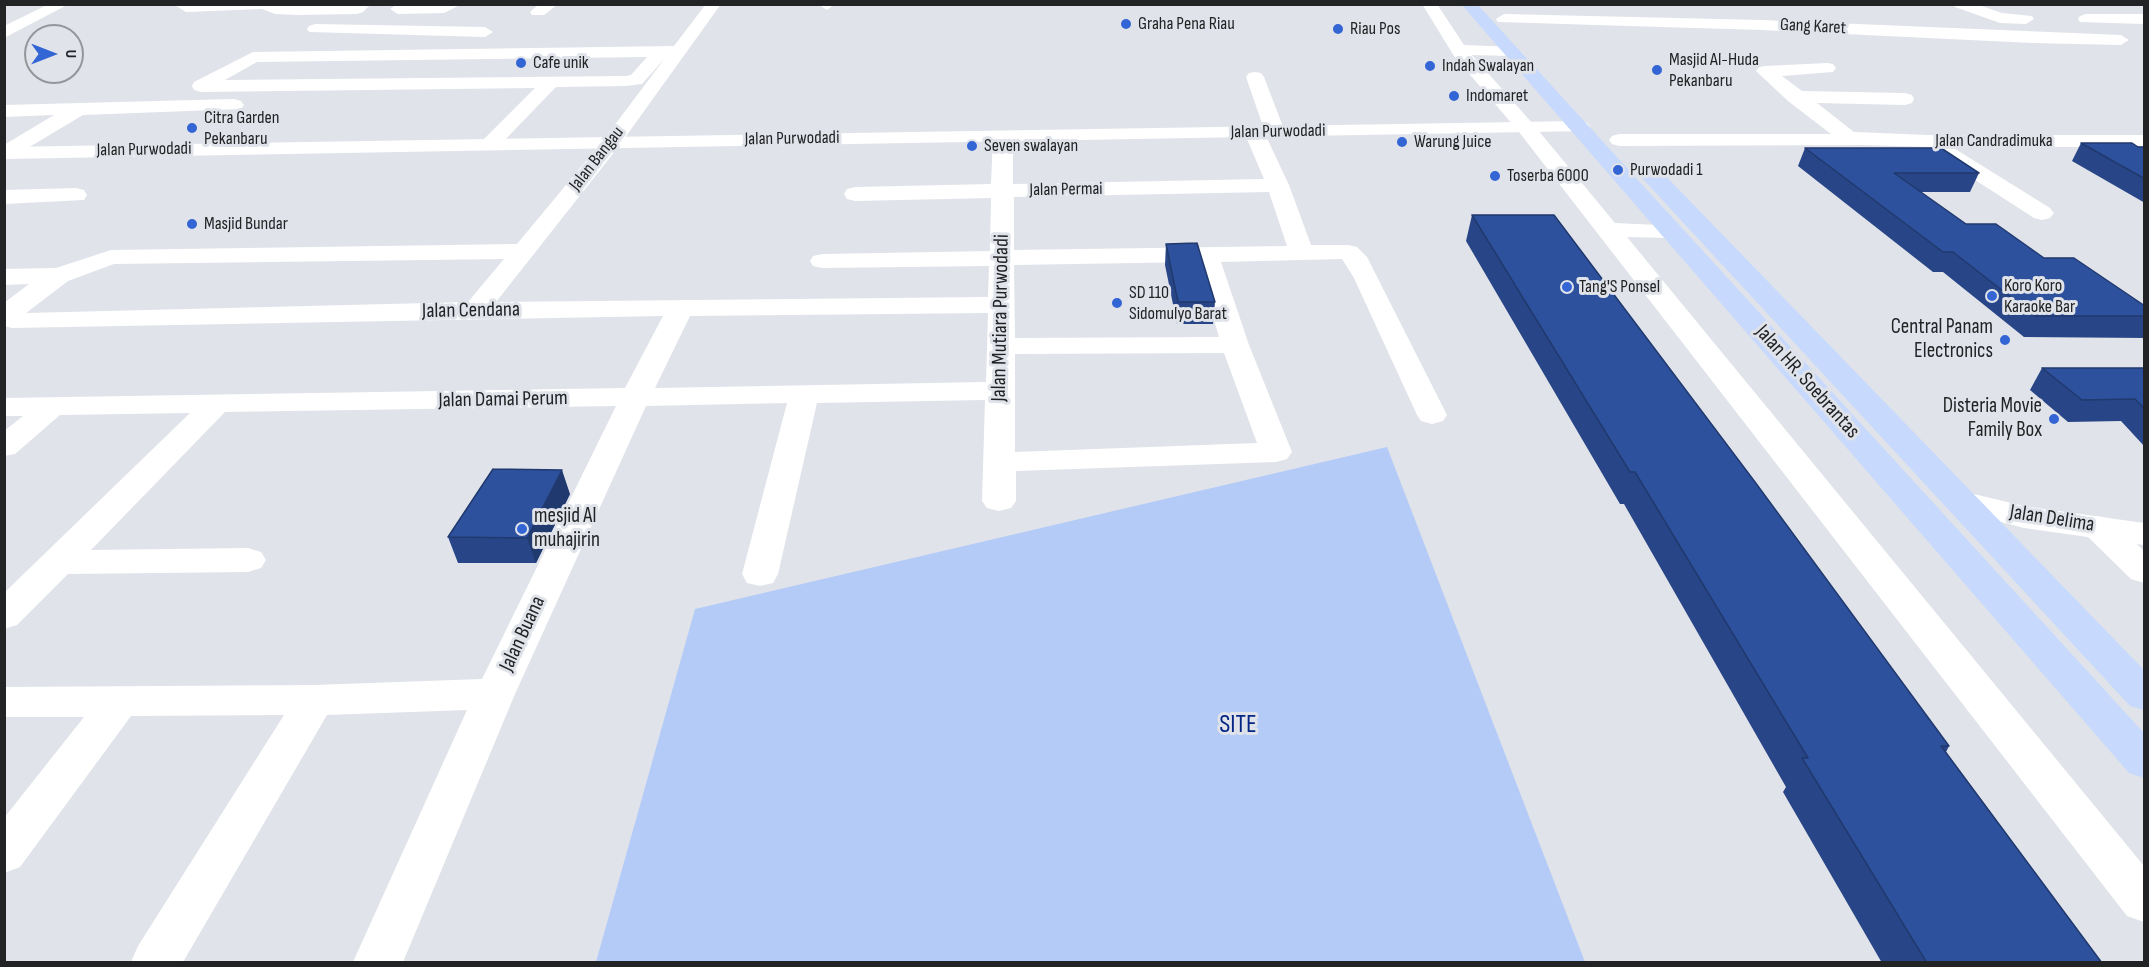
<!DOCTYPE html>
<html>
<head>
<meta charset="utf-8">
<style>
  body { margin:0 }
  #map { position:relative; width:2149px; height:967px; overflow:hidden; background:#e0e3e9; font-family:"Sofia Sans Condensed",sans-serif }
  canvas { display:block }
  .frame { position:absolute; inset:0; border:6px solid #222325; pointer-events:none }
  .north { position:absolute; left:24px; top:24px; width:60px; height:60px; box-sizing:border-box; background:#e0e3e9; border:2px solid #94969b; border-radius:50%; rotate:90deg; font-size:16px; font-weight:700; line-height:24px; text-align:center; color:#222325 }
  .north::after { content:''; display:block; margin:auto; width:21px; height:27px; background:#3365d4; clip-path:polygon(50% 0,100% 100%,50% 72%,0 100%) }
</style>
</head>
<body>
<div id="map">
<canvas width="2149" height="967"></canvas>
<div class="frame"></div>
<div class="north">U</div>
</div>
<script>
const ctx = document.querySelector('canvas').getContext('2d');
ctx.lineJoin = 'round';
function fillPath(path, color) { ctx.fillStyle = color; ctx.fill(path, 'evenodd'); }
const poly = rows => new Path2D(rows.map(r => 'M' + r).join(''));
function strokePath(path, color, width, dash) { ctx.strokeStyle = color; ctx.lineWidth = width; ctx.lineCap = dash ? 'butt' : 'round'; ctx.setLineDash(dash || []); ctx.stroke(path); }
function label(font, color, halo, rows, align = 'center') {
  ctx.font = font + ' "Sofia Sans Condensed",sans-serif'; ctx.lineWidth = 6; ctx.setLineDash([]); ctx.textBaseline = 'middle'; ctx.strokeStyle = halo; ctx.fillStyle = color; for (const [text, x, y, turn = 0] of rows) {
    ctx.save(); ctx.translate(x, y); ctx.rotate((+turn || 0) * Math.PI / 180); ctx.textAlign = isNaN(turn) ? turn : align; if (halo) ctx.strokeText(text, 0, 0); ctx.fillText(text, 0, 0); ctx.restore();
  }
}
fillPath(poly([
  [1387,447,1585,962,596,962,695,609]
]), '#b4cbf8');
fillPath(poly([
  [49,4,69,4,4,38,4,26,49,4],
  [173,4,297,5,371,4,363,12,357,14,297,15,275,14,262,9,186,12,173,4],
  [397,4,462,4,444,13,398,14,390,9,397,4],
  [539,4,558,4,544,15,532,15,530,12,539,4],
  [706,4,721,4,619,146,496,302,988,297,989,266,822,268,813,266,810,261,813,256,822,254,990,251,991,198,855,201,847,199,844,194,847,189,855,187,991,184,993,136,996,132,1010,132,1013,136,1013,184,1264,179,1244,132,1247,128,1254,126,1261,128,1264,132,1289,185,1311,245,1348,245,1357,247,1367,257,1447,415,1443,421,1432,424,1421,421,1417,415,1354,278,1342,259,1221,262,1249,345,1292,452,1287,459,1276,462,1016,471,1016,501,1011,508,999,511,987,508,982,501,985,400,817,403,778,574,773,583,760,586,747,583,742,574,787,403,646,406,515,694,403,962,353,962,467,710,327,715,183,962,131,962,138,946,284,715,131,716,20,867,4,873,4,818,84,717,4,717,4,687,315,685,482,679,616,406,225,412,91,550,248,548,261,552,266,560,261,568,248,572,68,574,17,625,4,629,4,593,190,413,60,415,15,454,4,456,4,431,23,416,4,416,4,398,625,388,663,316,12,328,4,326,4,303,29,284,4,285,4,269,56,268,111,250,517,244,605,138,665,58,642,84,626,86,556,87,497,148,490,150,483,148,480,144,483,140,535,88,201,92,194,90,192,86,194,82,253,52,674,46,706,4],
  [647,57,631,75,626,76,225,80,257,62,647,57],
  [1269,192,1287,246,1014,250,1014,197,1269,192],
  [504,259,468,302,26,313,68,281,114,264,504,259],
  [1197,262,1219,337,1015,338,1014,265,1197,262],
  [988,313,986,382,655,388,690,316,988,313],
  [1224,353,1257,443,1015,452,1015,354,1224,353],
  [835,4,827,10,819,5,820,4,835,4],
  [1422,4,1437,4,1464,45,1516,47,1519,51,1516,55,1510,56,1472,55,1533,124,1615,223,1680,226,1684,231,1680,236,1672,238,1627,237,2144,866,2144,922,2127,916,1519,132,1454,56,1422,4],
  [1953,4,1976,4,2002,13,2032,16,2034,19,2026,24,2000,23,1955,7,1953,4],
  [1504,14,1762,20,2121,35,2129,40,2121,45,2032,43,1762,30,1498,22,1496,19,1504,14],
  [2086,14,2144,14,2144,24,2080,22,2078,19,2080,16,2086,14],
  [315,24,485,27,493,32,485,37,309,32,307,29,309,26,315,24],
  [1827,63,1833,64,1836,68,1833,72,1782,76,1802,91,1905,93,1912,95,1914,99,1912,103,1905,105,1817,103,1854,132,1928,135,2144,135,2144,147,1952,147,2050,208,2054,213,2050,218,2042,220,2034,218,1935,154,1932,150,1934,147,1863,145,1619,146,1612,144,1609,140,1612,136,1619,134,1831,134,1788,101,1756,71,1759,67,1765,66,1827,63],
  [1255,72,1261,73,1264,77,1285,132,1282,136,1275,138,1268,136,1265,132,1246,77,1249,73,1255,72],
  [234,99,241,101,244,105,241,109,83,115,11,158,4,160,4,145,54,115,4,117,4,105,234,99],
  [76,188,84,190,87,195,84,200,4,204,4,190,76,188],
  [2098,516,2110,519,2144,551,2144,583,2131,579,2086,535,2081,527,2086,519,2098,516]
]), '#fff');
fillPath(poly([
  [1580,121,1587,123,1590,127,1587,131,4,159,4,147,1580,121],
  [1961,491,2024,506,2144,523,2144,545,2024,528,1949,508,1944,501,1949,494,1961,491]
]), '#fff');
fillPath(poly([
  [1461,4,1477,4,2144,733,2144,778,2129,773,1461,4],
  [1650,167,1658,168,2144,670,2144,710,2130,706,1642,178,1639,173,1642,168,1650,167]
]), '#c7d9fd');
fillPath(poly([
  [2081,143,2145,147,2145,203,2072,161],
  [1805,148,1979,173,1970,192,1920,192,1966,224,2044,258,2145,306,2145,338,2024,337,1943,272,1933,272,1798,166],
  [1472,215,1949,746,1946,752,2102,963,1882,963,1783,792,1786,787,1624,504,1620,504,1466,241],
  [1166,244,1215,302,1213,324,1177,324,1165,265],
  [2042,368,2145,368,2145,447,2121,421,2068,422,2030,390],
  [570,494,536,563,458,563,448,537]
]), '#284687');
fillPath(poly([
  [562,470,570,494,536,563,527,538]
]), '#20396e');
const building = poly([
  [2081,143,2132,143,2138,147,2145,147,2145,179,2081,143],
  [1805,148,1941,148,1979,173,1894,173,1966,224,1996,224,2044,258,2074,258,2145,306,2145,316,2035,316,1953,252,1943,252,1805,148],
  [1472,215,1554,215,1755,482,1949,746,1941,746,2102,963,1927,963,1802,758,1808,758,1635,472,1630,472,1472,215],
  [1197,243,1215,302,1178,302,1166,244,1197,243],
  [2042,368,2145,368,2145,409,2135,399,2082,400,2042,368],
  [493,469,562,470,527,538,448,537,493,469]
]);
fillPath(building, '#2e519d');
strokePath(building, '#20396e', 1.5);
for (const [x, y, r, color] of [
  [1126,24,6,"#3365d4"],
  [1338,29,6,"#3365d4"],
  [521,63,6,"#3365d4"],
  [1430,66,6,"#3365d4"],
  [1657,70,6,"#3365d4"],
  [1454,96,6,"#3365d4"],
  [192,128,6,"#3365d4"],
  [1402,142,6,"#3365d4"],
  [972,146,6,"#3365d4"],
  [1618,170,6,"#3365d4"],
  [1495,176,6,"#3365d4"],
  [192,224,6,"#3365d4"],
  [1567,287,6,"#3365d4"],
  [1992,296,6,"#3365d4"],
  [1117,303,6,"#3365d4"],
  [2005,340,6,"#3365d4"],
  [2054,419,6,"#3365d4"],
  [522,529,6,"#3365d4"]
]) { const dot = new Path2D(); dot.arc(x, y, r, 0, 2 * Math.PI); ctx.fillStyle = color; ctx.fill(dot); strokePath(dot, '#e0e3e9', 2); }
label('18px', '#222325', '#e0e3e9', [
  ["Graha Pena Riau",1138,24],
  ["Riau Pos",1350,29],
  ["Masjid Al-Huda",1669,60],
  ["Pekanbaru",1669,81],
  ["Cafe unik",533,63],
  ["Indah Swalayan",1442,66],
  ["Indomaret",1466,96],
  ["Citra Garden",204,118],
  ["Pekanbaru",204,139],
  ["Warung Juice",1414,142],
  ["Seven swalayan",984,146],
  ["Purwodadi 1",1630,170],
  ["Toserba 6000",1507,176],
  ["Masjid Bundar",204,224],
  ["Koro Koro",2004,286],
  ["Karaoke Bar",2004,307],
  ["Tang'S Ponsel",1579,287],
  ["SD 110",1129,293],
  ["Sidomulyo Barat",1129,314]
], 'left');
label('18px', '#222325', '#e0e3e9', [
  ["Gang Karet",1813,27,3],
  ["Jalan Purwodadi",1278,132,-1],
  ["Jalan Purwodadi",792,139,-1],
  ["Jalan Candradimuka",1994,141],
  ["Jalan Purwodadi",144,150,-1],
  ["Jalan Bangau",597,159,-52],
  ["Jalan Permai",1066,190,-1]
]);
label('21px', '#222325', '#e0e3e9', [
  ["Jalan Cendana",471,311,-1],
  ["Jalan Mutiara Purwodadi",1001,318,-89],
  ["Jalan HR. Soebrantas",1807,382,48],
  ["Jalan Damai Perum",503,400,-1],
  ["Jalan Delima",2052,519,9],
  ["Jalan Buana",523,634,-65]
]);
label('21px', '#222325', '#e0e3e9', [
  ["Central Panam",1993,328],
  ["Electronics",1993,352],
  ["Disteria Movie",2042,407],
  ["Family Box",2042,431],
  ["mesjid Al",534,517,"left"],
  ["muhajirin",534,541,"left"]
], 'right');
label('26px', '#032684', '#e0e3e9', [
  ["SITE",1238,725]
]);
</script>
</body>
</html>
